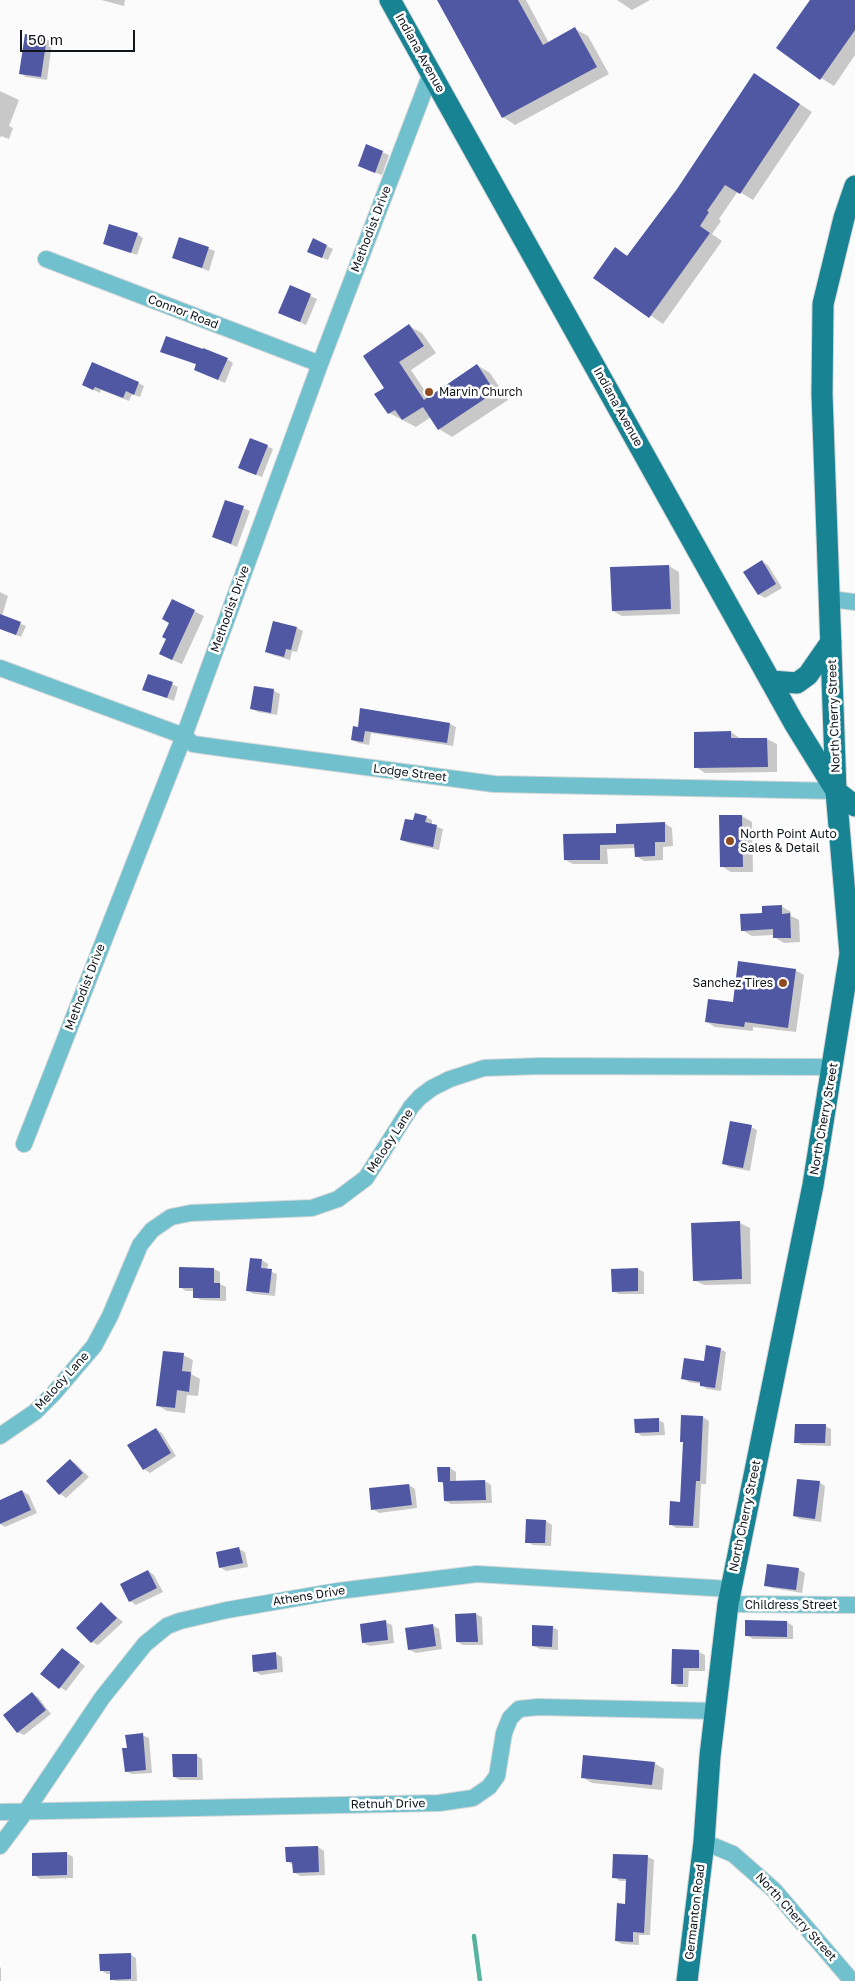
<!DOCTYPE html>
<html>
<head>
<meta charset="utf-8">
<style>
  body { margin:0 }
  #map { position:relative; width:855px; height:1981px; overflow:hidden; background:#fbfbfb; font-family:"Golos Text",sans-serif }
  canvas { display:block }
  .scale { position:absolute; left:20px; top:30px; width:115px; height:22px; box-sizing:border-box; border:2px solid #0f161c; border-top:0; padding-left:6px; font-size:15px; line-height:18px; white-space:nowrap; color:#0f161c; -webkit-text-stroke:4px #fff; paint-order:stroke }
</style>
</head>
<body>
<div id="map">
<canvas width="855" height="1981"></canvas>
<div class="scale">50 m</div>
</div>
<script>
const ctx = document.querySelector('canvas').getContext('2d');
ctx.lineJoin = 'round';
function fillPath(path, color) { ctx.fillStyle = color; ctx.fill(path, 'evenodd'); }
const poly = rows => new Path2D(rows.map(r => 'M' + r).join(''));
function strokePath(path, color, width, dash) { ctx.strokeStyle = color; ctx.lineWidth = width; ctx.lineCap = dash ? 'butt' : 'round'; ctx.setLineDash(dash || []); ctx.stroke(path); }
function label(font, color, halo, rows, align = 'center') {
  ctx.font = font + ' "Golos Text",sans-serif'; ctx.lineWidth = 5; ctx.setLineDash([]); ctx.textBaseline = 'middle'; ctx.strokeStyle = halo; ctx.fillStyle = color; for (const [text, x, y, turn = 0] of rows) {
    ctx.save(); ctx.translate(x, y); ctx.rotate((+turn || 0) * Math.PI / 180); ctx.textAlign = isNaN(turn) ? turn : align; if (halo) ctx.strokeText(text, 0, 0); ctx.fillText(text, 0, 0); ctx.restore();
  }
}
fillPath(poly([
  [101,0,125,0,124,6],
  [439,0,526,0,549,43,575,29,588,36,609,74,515,125,503,117],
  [617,0,650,0,632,10],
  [811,0,855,0,855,55,834,86,821,78],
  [46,39,52,42,47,80,26,77,20,73],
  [767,82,812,112,753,200,738,191,719,219,721,221,712,234,722,241,663,324,595,277,615,249,629,257],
  [0,91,19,100,9,126,13,128,9,139,1,136,0,138],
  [367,146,389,155,382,175,365,169],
  [137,234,143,238,137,255,104,243],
  [179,238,215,251,209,271,173,258],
  [314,240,333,249,328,260,315,255],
  [291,287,317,299,306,325,280,313],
  [409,326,422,333,436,353,411,370,429,397,477,365,490,373,508,400,452,437,439,429,431,417,416,427,389,413,386,388],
  [162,351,227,359,233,363,225,383,195,370,197,365],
  [138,383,144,386,140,397,132,394,129,401,101,390,100,393,83,385],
  [267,446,273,449,262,477,245,471],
  [226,501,250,511,237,547,213,537],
  [762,562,768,565,782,588,765,598,758,594],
  [669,566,679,572,680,614,622,616,613,611,611,568],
  [0,592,8,596,2,616,26,626,21,637,0,629],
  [172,600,204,616,182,664,170,659,168,639],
  [297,628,303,631,297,652,292,651,290,660,273,655,267,652],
  [172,684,178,687,174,701,144,689],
  [255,688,274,691,280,694,277,715,258,712,252,709],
  [450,724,456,727,453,746,371,733,369,745,358,743,352,740,354,727],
  [731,732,741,739,767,739,777,744,777,772,705,773,696,767],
  [721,816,742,816,752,822,753,872,731,872,721,866],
  [426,817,432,820,432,825,443,829,439,850,408,843,402,840,414,822],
  [664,823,672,828,673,846,663,847,663,860,644,861,636,856,636,848,607,849,608,864,573,864,565,860,618,834],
  [781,906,791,912,791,916,799,920,800,942,784,943,774,937,774,935,752,936,742,930,764,914],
  [795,970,804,975,796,1032,753,1027,753,1031,715,1027,707,1022,734,1004],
  [751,1127,757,1130,750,1171,729,1167,723,1163],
  [740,1223,750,1228,751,1284,704,1285,694,1280],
  [262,1260,268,1264,267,1270,277,1274,275,1296,254,1294,248,1291],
  [214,1269,220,1272,220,1284,226,1287,226,1301,201,1300,195,1297,195,1291,186,1291,180,1287],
  [638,1269,644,1272,644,1294,619,1294,613,1291],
  [720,1349,726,1352,721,1391,707,1389,701,1384,689,1382,682,1378],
  [183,1355,193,1360,191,1374,200,1379,198,1396,187,1395,185,1413,167,1411,157,1405],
  [682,1416,703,1417,709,1421,706,1484,701,1484,699,1528,676,1528,670,1524,681,1503,684,1443,682,1441],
  [658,1420,664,1423,665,1435,642,1436,636,1432],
  [825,1426,831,1429,831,1446,802,1445,795,1442],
  [156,1429,162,1433,176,1456,150,1473,144,1469],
  [70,1460,76,1464,89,1477,66,1498,60,1494,48,1481],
  [450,1468,456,1472,456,1482,485,1481,491,1485,492,1503,451,1504,445,1501,445,1485,439,1481],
  [819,1482,825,1486,821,1522,800,1519,794,1516],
  [409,1485,415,1489,417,1508,379,1513,373,1509],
  [22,1491,29,1495,37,1513,5,1527,0,1524,0,1501],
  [527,1521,546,1521,552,1525,551,1546,533,1545,527,1542],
  [239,1549,245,1552,248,1567,226,1571,220,1567],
  [768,1565,799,1570,805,1573,802,1593,772,1588,766,1585],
  [148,1571,154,1575,163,1592,136,1605,130,1601],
  [101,1604,123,1622,98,1645,92,1642],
  [476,1614,482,1617,483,1645,463,1645,457,1642],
  [385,1622,392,1625,394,1643,370,1646,363,1643],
  [787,1622,793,1626,793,1639,753,1639,746,1635],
  [432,1625,439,1629,442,1649,416,1653,410,1650],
  [552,1627,558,1630,558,1650,540,1649,534,1646],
  [62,1649,85,1666,66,1691,60,1687],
  [673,1651,699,1652,705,1655,705,1671,689,1671,688,1687,678,1687,672,1683],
  [276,1654,282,1657,283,1672,261,1675,254,1671],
  [32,1694,38,1697,51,1714,24,1735,17,1732],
  [142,1735,149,1738,152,1773,132,1774,126,1771,128,1749],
  [196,1755,202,1759,203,1780,180,1780,174,1777],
  [654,1763,664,1769,662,1790,592,1783,582,1777],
  [318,1847,324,1851,325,1875,300,1876,294,1872,293,1865,287,1861],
  [66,1853,73,1857,73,1878,40,1879,34,1875],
  [648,1857,654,1860,650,1935,639,1935,639,1945,622,1944,616,1941,626,1905,627,1881,620,1881,614,1877],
  [130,1954,136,1958,137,1981,115,1981,111,1979,111,1974,107,1974,101,1970],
  [0,1967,1,1968,1,1981,0,1981]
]), '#0003');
strokePath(poly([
  [474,1936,480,1981]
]), '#58b3a1', 4.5);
fillPath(poly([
  [437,0,518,0,543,45,575,27,597,67,502,118],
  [810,0,855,0,855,30,820,80,776,48],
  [25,34,47,37,41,77,19,74],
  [754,73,800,104,740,194,725,185,707,211,709,212,700,226,710,233,649,318,593,278,615,247,627,256,677,189],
  [366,144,383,151,375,173,358,166],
  [109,224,138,233,131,253,103,244],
  [179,237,209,247,202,268,172,258],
  [313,238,327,245,322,258,307,252],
  [290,285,311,294,300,322,278,313],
  [409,324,424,346,399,362,424,400,477,364,495,392,438,430,423,407,402,420,395,410,388,414,374,394,384,388,363,356],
  [166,336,203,349,203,348,228,358,218,380,194,370,196,364,160,352],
  [92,362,139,382,134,395,126,391,123,398,95,387,93,390,82,385],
  [250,438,268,445,256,475,238,468],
  [225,500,244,506,231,544,212,537],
  [762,560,776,584,758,595,743,572],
  [669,565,671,609,612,611,610,567],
  [172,599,195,610,172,660,159,654,166,639,162,637,169,623,162,619],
  [0,614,21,622,16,635,0,629],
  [273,621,297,627,291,650,286,649,284,657,265,652],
  [148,674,173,682,167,698,142,690],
  [254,686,274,689,271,713,250,709],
  [360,708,450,723,447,743,365,731,363,742,351,740,353,726,358,727],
  [731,731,731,738,767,738,768,767,694,768,694,732],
  [415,813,427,816,425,822,437,825,433,847,400,840,405,819,413,820],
  [719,815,742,815,743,867,720,867],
  [665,822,665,842,655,842,655,856,635,857,634,844,600,845,600,860,564,860,563,834,616,833,616,824],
  [782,905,782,914,790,913,791,938,773,938,773,929,741,931,740,914,762,913,762,906],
  [738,961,796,969,788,1028,745,1022,744,1027,705,1022,708,999,733,1002],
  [730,1121,752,1125,743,1168,722,1164],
  [740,1221,742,1279,693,1281,691,1223],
  [250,1258,262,1259,261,1268,272,1269,269,1293,246,1291],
  [179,1267,214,1268,214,1283,220,1283,220,1298,193,1298,193,1288,179,1288],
  [638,1268,638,1291,612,1292,611,1269],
  [706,1345,721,1348,715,1388,700,1386,700,1382,681,1379,684,1358,704,1361],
  [163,1351,184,1353,182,1371,191,1372,189,1392,177,1390,175,1408,156,1406],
  [681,1415,703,1416,700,1481,696,1481,693,1526,669,1525,670,1501,680,1502,683,1442,680,1442],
  [659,1418,659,1432,635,1433,634,1419],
  [795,1424,826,1424,825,1443,794,1443],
  [156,1428,171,1453,143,1470,127,1445],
  [70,1459,83,1473,59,1495,46,1481],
  [437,1467,450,1467,450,1481,485,1480,486,1500,444,1501,443,1482,438,1482],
  [797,1479,820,1481,815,1519,793,1516],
  [409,1484,412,1505,371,1510,369,1488],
  [22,1490,31,1510,0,1524,0,1500],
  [526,1519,546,1520,545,1543,525,1543],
  [239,1547,243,1563,219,1568,216,1552],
  [767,1564,799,1568,796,1590,764,1586],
  [148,1570,157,1588,129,1602,120,1584],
  [101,1602,117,1618,91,1643,76,1628],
  [476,1613,478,1642,456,1642,455,1614],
  [386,1620,388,1640,362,1643,360,1624],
  [745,1620,787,1621,787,1637,745,1636],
  [433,1624,436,1646,408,1650,405,1628],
  [532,1625,553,1626,552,1647,532,1646],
  [62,1648,80,1662,59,1689,40,1674],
  [672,1649,699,1650,699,1668,683,1668,683,1684,671,1684],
  [276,1652,277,1669,253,1672,252,1655],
  [32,1692,46,1710,17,1733,3,1715],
  [143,1733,146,1770,125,1772,122,1748,127,1748,125,1735],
  [172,1754,197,1754,197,1777,173,1777],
  [583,1755,655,1762,652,1785,581,1778],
  [318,1846,319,1872,293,1873,292,1862,286,1862,285,1847],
  [67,1852,67,1875,32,1876,32,1853],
  [613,1854,648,1855,644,1933,633,1932,633,1942,615,1941,617,1903,625,1904,626,1879,612,1878],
  [131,1953,131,1979,110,1980,110,1971,100,1971,99,1954]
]), '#5058a3');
const minor = poly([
  [46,259,320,364],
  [830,599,855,602],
  [0,668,184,736,193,744,229,749,494,784,836,791],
  [24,1144,184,736,320,364,431,73],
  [0,1436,35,1412,54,1393,94,1346,110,1316,140,1245,152,1230,171,1217,191,1213,312,1208,338,1199,366,1178,411,1107,420,1097,432,1088,450,1079,484,1068,540,1066,833,1067],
  [728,1604,855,1605],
  [0,1812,439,1803,473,1798,489,1787,497,1776,504,1733,510,1718,519,1709,538,1707,715,1711],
  [704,1842,733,1854,774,1890,852,1981],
  [0,1846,26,1811,102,1698,145,1644,167,1626,180,1621,227,1610,338,1591,477,1574,730,1589]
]);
const major = poly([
  [390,0,794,723,836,791,855,806],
  [771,681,797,683,808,675,831,642],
  [687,1981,704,1842,710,1756,728,1604,813,1185,850,954,836,791,822,394,823,304,844,218,855,186]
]);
strokePath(minor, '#d5d6d7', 18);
strokePath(major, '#d5d6d7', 23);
strokePath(minor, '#70c0ce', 16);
strokePath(major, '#188393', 21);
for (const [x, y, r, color] of [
  [429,392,5,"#904b20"],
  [730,841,5,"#904b20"],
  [783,983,5,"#904b20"]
]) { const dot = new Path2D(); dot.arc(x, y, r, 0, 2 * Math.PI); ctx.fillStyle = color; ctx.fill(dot); strokePath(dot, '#fff', 2); }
label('12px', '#0f161c', '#fff', [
  ["Indiana Avenue",420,53,61],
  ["Methodist Drive",371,229,-69],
  ["Connor Road",183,312,21],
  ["Indiana Avenue",618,407,61],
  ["Methodist Drive",230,609,-70],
  ["North Cherry Street",834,716,-92],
  ["Lodge Street",410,773,7],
  ["Methodist Drive",85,987,-69],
  ["North Cherry Street",824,1119,-80],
  ["Melody Lane",390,1141,-57],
  ["Melody Lane",62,1381,-48],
  ["North Cherry Street",745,1516,-78],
  ["Athens Drive",309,1596,-9],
  ["Childress Street",791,1605],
  ["Retnuh Drive",388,1804,-1],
  ["Germanton Road",695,1912,-83],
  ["North Cherry Street",796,1917,48]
]);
label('12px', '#0f161c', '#fff', [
  ["Marvin Church",439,392],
  ["North Point Auto",740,834],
  ["Sales & Detail",740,848],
  ["Sanchez Tires",773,983,"right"]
], 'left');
</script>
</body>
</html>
